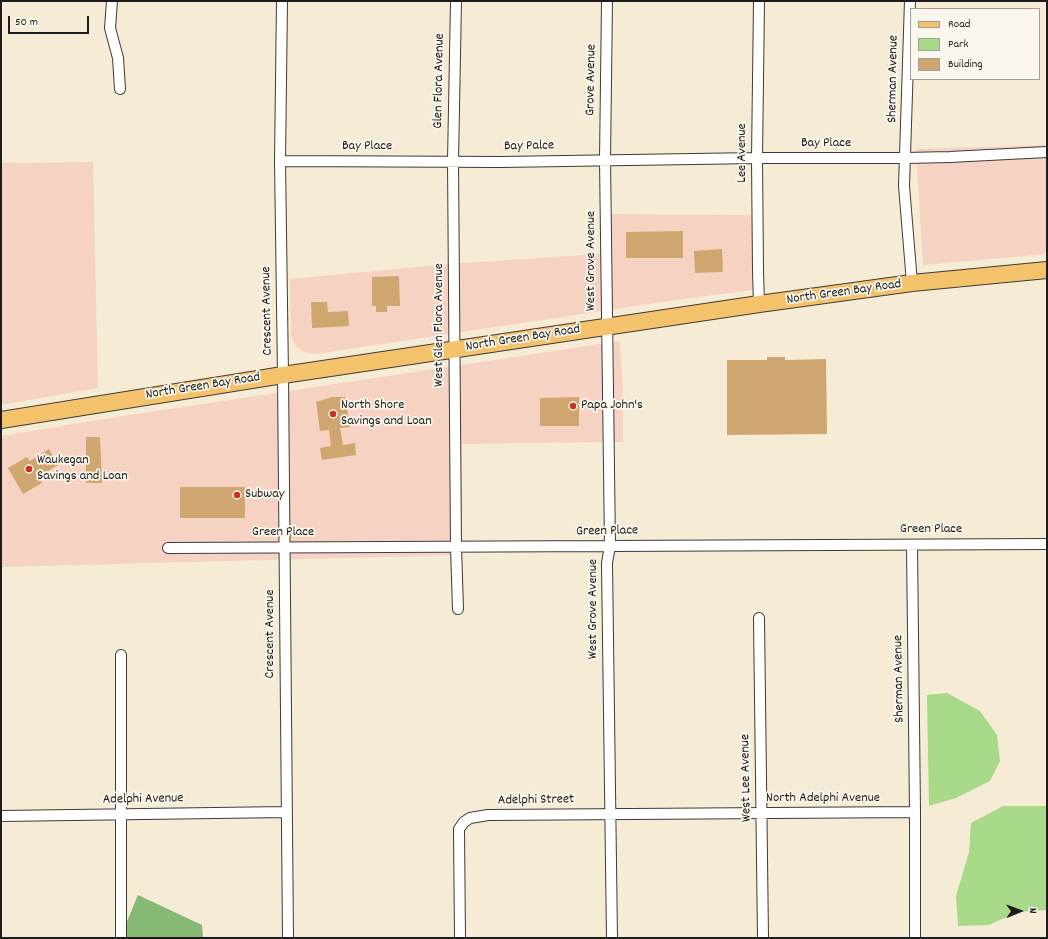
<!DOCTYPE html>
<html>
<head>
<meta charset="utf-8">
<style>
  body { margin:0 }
  #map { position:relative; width:1048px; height:939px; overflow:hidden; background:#f6ecd6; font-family:Dekko,sans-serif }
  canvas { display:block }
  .frame { position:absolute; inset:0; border:2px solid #1c1c1c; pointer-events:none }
  .legend { position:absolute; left:910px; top:8px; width:130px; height:72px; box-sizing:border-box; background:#fbf7ec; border:1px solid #a29f99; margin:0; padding:5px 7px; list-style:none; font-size:12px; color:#1c1c1c }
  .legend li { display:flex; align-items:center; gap:8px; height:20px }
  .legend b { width:20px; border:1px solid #a29f99 }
  .north { position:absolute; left:1000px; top:891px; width:40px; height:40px; -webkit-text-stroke:3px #fbf7ec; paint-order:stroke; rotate:89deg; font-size:11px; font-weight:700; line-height:16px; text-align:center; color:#1c1c1c }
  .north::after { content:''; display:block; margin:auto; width:14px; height:18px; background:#1c1c1c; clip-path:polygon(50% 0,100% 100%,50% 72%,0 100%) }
  .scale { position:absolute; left:8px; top:16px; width:81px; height:18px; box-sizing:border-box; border:2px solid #1c1c1c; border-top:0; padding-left:5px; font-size:12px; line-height:14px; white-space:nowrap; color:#1c1c1c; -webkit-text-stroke:3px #fbf7ec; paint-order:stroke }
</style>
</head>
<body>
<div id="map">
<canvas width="1048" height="939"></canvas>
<div class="frame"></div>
<ul class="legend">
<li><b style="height:5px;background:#f4c26a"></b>Road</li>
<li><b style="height:11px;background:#a7d988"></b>Park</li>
<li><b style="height:11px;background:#cfa670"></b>Building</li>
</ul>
<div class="north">N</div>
<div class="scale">50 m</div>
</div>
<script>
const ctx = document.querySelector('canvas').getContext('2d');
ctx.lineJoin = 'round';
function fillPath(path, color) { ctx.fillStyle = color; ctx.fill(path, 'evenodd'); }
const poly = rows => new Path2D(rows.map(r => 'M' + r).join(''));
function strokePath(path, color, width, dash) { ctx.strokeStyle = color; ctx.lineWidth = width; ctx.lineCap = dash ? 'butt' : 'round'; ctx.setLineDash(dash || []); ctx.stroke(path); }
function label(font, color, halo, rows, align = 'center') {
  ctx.font = font + ' Dekko,sans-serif'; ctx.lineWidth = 3.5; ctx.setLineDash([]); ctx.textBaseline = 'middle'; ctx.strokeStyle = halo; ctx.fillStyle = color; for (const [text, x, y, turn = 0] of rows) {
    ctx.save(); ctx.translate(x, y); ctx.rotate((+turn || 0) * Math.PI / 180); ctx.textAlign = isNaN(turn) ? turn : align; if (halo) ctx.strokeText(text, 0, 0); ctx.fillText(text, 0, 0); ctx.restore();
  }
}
fillPath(poly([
  [1047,145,1047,254,923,265,916,149],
  [93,162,98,388,1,405,1,163],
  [601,214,758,215,760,289,669,301,315,354,306,353,300,350,296,346,291,337,290,279,448,264,600,254],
  [620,341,623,394,623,442,462,444,462,555,1,567,1,436,97,420]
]), '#f6d2c3');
fillPath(poly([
  [947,693,980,711,997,735,1000,761,990,781,956,798,929,806,927,695],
  [1003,806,1047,806,1047,910,1017,912,989,925,958,926,956,896,969,852,971,823]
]), '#a7d988');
fillPath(poly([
  [138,895,202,925,203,938,120,938]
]), '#85b974');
fillPath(poly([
  [683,231,683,258,626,258,626,232],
  [722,249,723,272,695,273,694,251],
  [399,276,400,306,387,306,387,312,376,312,376,306,372,306,372,277],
  [311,302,327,302,328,312,348,311,349,326,312,328],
  [767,357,785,357,785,360,826,359,827,434,727,435,727,360,767,360],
  [332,397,345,397,350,427,340,428,343,445,355,443,356,455,322,460,320,448,331,446,329,430,320,431,316,402],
  [579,397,579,426,540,426,540,398],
  [86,437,100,437,102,483,86,483],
  [49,449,58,465,38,477,42,483,23,494,8,468,27,457,30,461],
  [180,487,245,487,245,518,180,518]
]), '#cfa670');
const street = poly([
  [112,1,110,28,118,58,120,89],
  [282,1,280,161,283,375,288,938],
  [456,1,453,161,456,547,458,609],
  [607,1,605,160,610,546,607,563,612,938],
  [759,1,757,158,758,271,759,304],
  [910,1,904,186,912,283],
  [280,161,501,162,757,158,906,158,950,157,1047,152],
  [912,545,915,812,915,938],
  [168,548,1047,544],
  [759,618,763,938],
  [121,655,121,938],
  [1,816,286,812],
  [460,938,459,829,464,822,470,818,488,815,915,812]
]);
const primary = poly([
  [1,420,283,375,759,304,912,283,1047,270]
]);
strokePath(street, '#3d3b38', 12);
strokePath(primary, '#3d3b38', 18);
strokePath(street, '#fff', 10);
strokePath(primary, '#f4c26a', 16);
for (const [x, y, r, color] of [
  [573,406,4,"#c8321e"],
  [333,414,4,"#c8321e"],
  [29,469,4,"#c8321e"],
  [237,495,4,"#c8321e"]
]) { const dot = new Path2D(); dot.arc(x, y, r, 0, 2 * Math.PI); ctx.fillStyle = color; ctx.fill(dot); strokePath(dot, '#fbf7ec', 1.5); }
label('14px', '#1c1c1c', '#fbf7ec', [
  ["Sherman Avenue",894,79,-89],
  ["Grove Avenue",592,80,-89],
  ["Glen Flora Avenue",440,81,-89],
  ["Bay Place",826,144],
  ["Bay Place",367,147],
  ["Bay Palce",529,147,-1],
  ["Lee Avenue",743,153,-90],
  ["West Grove Avenue",592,261,-90],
  ["North Green Bay Road",844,293,-8],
  ["Crescent Avenue",268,311,-91],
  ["West Glen Flora Avenue",440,325,-90],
  ["North Green Bay Road",523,339,-9],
  ["North Green Bay Road",203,387,-9],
  ["Green Place",931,530],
  ["Green Place",607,532,-1],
  ["Green Place",283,533],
  ["West Grove Avenue",594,609,-90],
  ["Crescent Avenue",271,634,-90],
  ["Sherman Avenue",900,679,-91],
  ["West Lee Avenue",747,778,-91],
  ["North Adelphi Avenue",823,799],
  ["Adelphi Avenue",143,800,-1],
  ["Adelphi Street",536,801,-1]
]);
label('14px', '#1c1c1c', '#fbf7ec', [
  ["North Shore",341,406],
  ["Savings and Loan",341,422],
  ["Papa John's",581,406],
  ["Waukegan",37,461],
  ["Savings and Loan",37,477],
  ["Subway",245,495]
], 'left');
</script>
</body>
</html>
